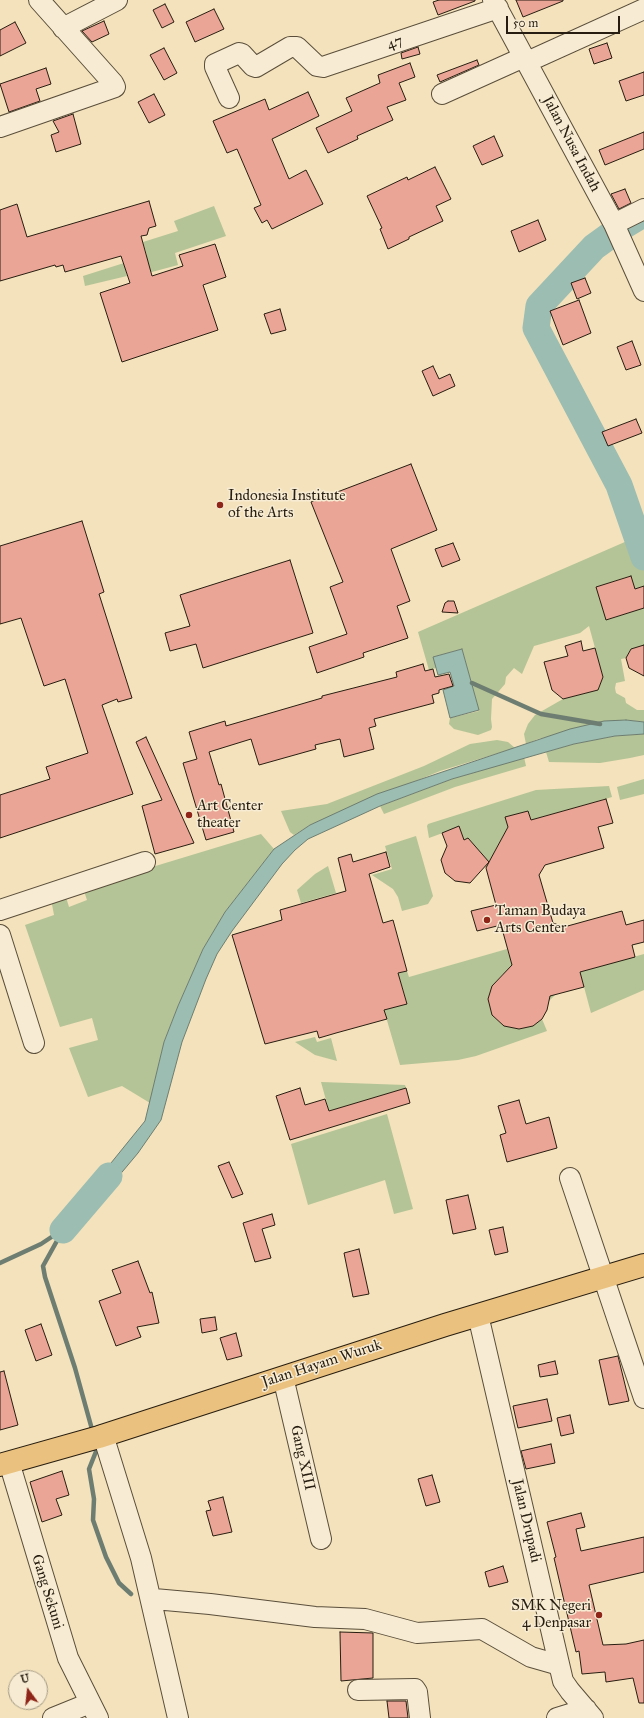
<!DOCTYPE html>
<html>
<head>
<meta charset="utf-8">
<style>
  body { margin:0 }
  #map { position:relative; width:644px; height:1718px; overflow:hidden; background:#f3e2bb; font-family:"IM FELL Great Primer",serif }
  canvas { display:block }
  .north { position:absolute; left:8px; top:1670px; width:40px; height:40px; box-sizing:border-box; background:#f7ecd3; border:1px solid #a49985; border-radius:50%; rotate:345deg; font-size:11px; font-weight:700; line-height:16px; text-align:center; color:#271d10 }
  .north::after { content:''; display:block; margin:auto; width:14px; height:18px; background:#8f2418; clip-path:polygon(50% 0,100% 100%,50% 72%,0 100%) }
  .scale { position:absolute; left:506px; top:16px; width:114px; height:18px; box-sizing:border-box; border:2px solid #271d10; border-top:0; padding-left:5px; font-size:12px; line-height:14px; white-space:nowrap; color:#271d10; -webkit-text-stroke:3px #f7ecd3; paint-order:stroke }
</style>
</head>
<body>
<div id="map">
<canvas width="644" height="1718"></canvas>
<div class="north">U</div>
<div class="scale">50 m</div>
</div>
<script>
const ctx = document.querySelector('canvas').getContext('2d');
ctx.lineJoin = 'round';
function fillPath(path, color) { ctx.fillStyle = color; ctx.fill(path, 'evenodd'); }
const poly = rows => new Path2D(rows.map(r => 'M' + r).join(''));
function strokePath(path, color, width, dash) { ctx.strokeStyle = color; ctx.lineWidth = width; ctx.lineCap = dash ? 'butt' : 'round'; ctx.setLineDash(dash || []); ctx.stroke(path); }
function label(font, color, halo, rows, align = 'center') {
  ctx.font = font + ' "IM FELL Great Primer",serif'; ctx.lineWidth = 3; ctx.setLineDash([]); ctx.textBaseline = 'middle'; ctx.strokeStyle = halo; ctx.fillStyle = color; for (const [text, x, y, turn = 0] of rows) {
    ctx.save(); ctx.translate(x, y); ctx.rotate((+turn || 0) * Math.PI / 180); ctx.textAlign = isNaN(turn) ? turn : align; if (halo) ctx.strokeText(text, 0, 0); ctx.fillText(text, 0, 0); ctx.restore();
  }
}
fillPath(poly([
  [214,206,226,236,175,253,178,265,137,276,133,260,147,256,143,242,178,231,174,221],
  [124,263,127,276,85,286,83,276],
  [634,538,644,569,644,586,635,589,630,576,596,587,607,620,644,608,644,647,642,646,631,649,626,658,621,659,625,681,616,683,615,688,616,693,625,698,626,703,637,710,644,710,644,722,626,720,538,739,526,744,524,734,528,724,535,715,563,699,598,690,603,677,589,626,580,633,534,646,522,674,514,668,506,677,505,684,492,699,491,719,492,727,491,730,478,735,454,729,449,724,450,718,479,711,462,649,434,657,436,668,429,670,418,632],
  [644,734,644,755,630,758,600,763,549,762,546,752,574,744,615,736],
  [497,740,508,742,515,748,440,771,310,825,294,835,290,832,281,811,327,804,424,766,470,744],
  [524,757,526,766,455,787,384,814,380,806,452,779],
  [644,779,644,794,620,800,617,787],
  [609,786,612,797,531,820,528,811,506,817,508,827,486,868,468,838,464,840,459,827,429,838,427,826,428,824,536,790],
  [261,834,274,849,225,912,203,949,178,1006,164,1042,150,1103,122,1086,88,1097,69,1048,98,1040,92,1018,60,1027,25,925,54,915,51,899,65,894,69,907,87,900,83,888],
  [416,836,433,896,428,904,402,911,398,897,393,889,372,875,392,869,385,846],
  [328,866,336,893,301,903,297,890,315,874],
  [507,949,509,955,552,979,556,994,549,1001,503,974,492,986,488,999,492,1015,504,1026,519,1029,533,1026,542,1019,547,1031,476,1056,458,1060,400,1065,384,1010,407,1003,398,973,407,971,409,977],
  [644,954,644,990,591,1013,580,972],
  [315,1037,317,1042,331,1038,337,1061,315,1055,295,1042],
  [321,1082,405,1085,406,1088,329,1111],
  [387,1114,413,1209,394,1214,385,1180,308,1205,291,1144]
]), '#b4c496');
const water = poly([
  [641,536,644,543,644,569,634,538,641,536],
  [462,649,479,710,450,718,443,690,454,686,450,672,438,675,433,657,462,649],
  [626,720,644,722,644,734,615,736,574,744,452,779,380,806,308,839,295,850,282,864,232,931,217,954,206,979,182,1042,161,1120,138,1153,92,1208,81,1200,145,1121,164,1042,178,1006,203,949,225,912,274,849,310,825,377,794,570,729,604,721,626,720]
]);
fillPath(water, '#9bbdb2');
strokePath(water, '#6d7d71', 1);
strokePath(poly([
  [472,683,541,714,600,724],
  [63,1230,43,1266,45,1277,75,1368,93,1433],
  [0,1263,41,1244,62,1230],
  [96,1444,97,1449,89,1469,94,1499,93,1520,106,1557,119,1583,131,1594]
]), '#6d7d71', 4.5);
strokePath(poly([
  [640,216,623,226,594,247,539,306,536,328,619,485,644,557],
  [63,1230,109,1176]
]), '#9bbdb2', 27);
const building = poly([
  [439,0,475,0,475,1,438,15,433,2,439,0],
  [516,0,563,0,563,1,523,17,516,0],
  [165,4,174,22,162,28,153,10,165,4],
  [214,9,224,29,195,42,186,22,214,9],
  [104,21,109,34,92,42,82,31,104,21],
  [15,22,26,43,0,56,0,30,15,22],
  [607,43,612,58,594,64,589,49,607,43],
  [418,47,420,54,402,59,401,53,418,47],
  [164,48,177,73,164,80,150,55,164,48],
  [477,60,479,65,440,82,437,75,477,60],
  [410,63,415,77,399,83,406,100,387,107,393,120,357,136,358,139,328,153,316,128,352,111,346,98,380,83,378,75,410,63],
  [46,68,51,84,36,89,40,101,9,112,0,84,46,68],
  [644,72,644,95,626,101,619,81,644,72],
  [308,92,319,116,272,139,289,179,306,170,323,204,272,229,267,220,262,223,254,208,261,205,237,149,227,153,213,121,265,99,269,110,308,92],
  [154,94,165,115,149,123,138,102,154,94],
  [73,114,81,144,56,152,51,135,59,132,53,121,73,114],
  [644,132,644,149,605,165,599,150,644,132],
  [494,136,503,156,482,165,473,146,494,136],
  [435,167,451,199,436,206,443,221,409,237,409,239,388,249,380,229,382,228,367,196,407,177,408,180,435,167],
  [625,189,631,203,619,209,611,194,625,189],
  [149,201,156,226,149,228,147,235,141,236,152,276,183,266,179,255,215,244,226,277,203,285,218,330,122,362,100,293,130,283,121,256,65,272,63,265,56,267,55,265,0,281,0,210,17,204,27,237,149,201],
  [538,220,546,240,519,252,511,231,538,220],
  [585,278,591,293,577,299,571,283,585,278],
  [579,300,591,333,563,345,550,311,579,300],
  [280,309,286,330,271,334,264,314,280,309],
  [632,341,641,365,626,370,617,347,632,341],
  [433,366,439,379,450,374,455,386,433,396,422,371,433,366],
  [636,419,642,433,608,446,602,432,636,419],
  [411,464,437,530,391,549,410,601,397,606,408,638,363,653,364,657,317,673,309,647,347,634,330,587,343,582,311,502,411,464],
  [82,521,104,592,99,594,132,698,118,702,117,699,102,705,133,794,0,838,0,795,50,779,46,767,88,753,65,679,44,686,21,618,0,624,0,546,82,521],
  [453,543,460,560,442,567,435,549,453,543],
  [290,560,313,633,203,668,196,644,170,651,165,633,190,626,180,595,290,560],
  [631,576,635,589,644,586,644,608,606,620,596,587,631,576],
  [448,601,454,601,458,613,442,612,445,603,448,601],
  [581,641,583,651,595,648,603,677,598,690,563,699,552,690,544,662,568,656,565,646,581,641],
  [644,645,644,676,629,668,626,658,631,649,644,645],
  [423,664,425,671,433,669,435,677,449,674,453,686,439,690,439,693,432,695,434,703,374,719,376,726,369,728,374,749,344,757,340,739,315,745,316,749,259,765,251,739,209,752,219,785,221,784,234,832,206,840,183,763,197,759,189,732,225,721,226,726,322,698,322,696,397,677,396,672,423,664],
  [146,737,194,843,155,854,142,806,162,800,136,742,146,737],
  [606,799,613,823,598,827,604,848,545,865,539,875,553,923,564,927,622,911,626,925,644,920,644,942,632,945,635,957,580,972,584,987,550,996,547,1010,542,1019,533,1026,519,1029,504,1026,492,1015,488,999,492,986,512,965,501,925,477,931,471,911,496,905,486,868,489,862,470,883,455,881,445,873,441,860,447,846,442,833,459,826,464,840,468,838,489,862,508,827,505,817,528,811,531,820,606,799],
  [386,852,390,867,369,874,383,923,393,920,407,971,398,973,407,1004,384,1010,387,1019,336,1033,319,1038,317,1031,265,1044,232,935,282,920,280,910,346,891,338,858,351,854,353,862,386,852],
  [300,1088,305,1105,325,1099,329,1111,406,1088,410,1103,290,1140,276,1096,300,1088],
  [519,1100,526,1124,549,1117,557,1148,507,1162,500,1135,506,1133,498,1106,519,1100],
  [229,1162,243,1194,232,1198,218,1166,229,1162],
  [468,1195,476,1229,453,1234,446,1200,468,1195],
  [272,1214,275,1225,262,1229,271,1258,255,1262,243,1223,272,1214],
  [503,1227,508,1252,495,1255,489,1230,503,1227],
  [359,1249,369,1294,353,1297,344,1253,359,1249],
  [138,1261,150,1293,152,1292,159,1323,137,1327,141,1337,116,1346,99,1301,121,1293,112,1270,138,1261],
  [215,1317,217,1330,202,1333,200,1319,215,1317],
  [41,1324,52,1355,36,1361,25,1330,41,1324],
  [236,1333,242,1356,227,1360,220,1338,236,1333],
  [618,1356,629,1401,609,1405,599,1360,618,1356],
  [555,1361,558,1374,540,1377,538,1365,555,1361],
  [4,1371,18,1425,0,1430,0,1372,4,1371],
  [547,1399,552,1421,518,1428,513,1406,547,1399],
  [570,1415,574,1433,561,1436,557,1418,570,1415],
  [551,1444,555,1463,526,1469,521,1451,551,1444],
  [62,1471,69,1495,56,1499,62,1515,42,1522,30,1482,62,1471],
  [432,1475,440,1502,426,1506,418,1479,432,1475],
  [223,1497,232,1532,213,1536,206,1511,211,1510,208,1501,223,1497],
  [581,1513,585,1527,576,1529,581,1551,644,1537,644,1572,589,1585,603,1645,626,1644,644,1640,644,1703,639,1703,633,1678,606,1682,605,1672,582,1674,579,1651,576,1652,554,1558,556,1557,547,1522,581,1513],
  [503,1566,508,1582,489,1587,485,1572,503,1566],
  [340,1632,373,1633,373,1678,341,1681,340,1632],
  [387,1701,406,1701,408,1718,389,1718,387,1701]
]);
fillPath(building, '#eaa596');
strokePath(building, '#271d10', 1);
const minor = poly([
  [493,0,614,224,644,291],
  [63,28,117,0],
  [527,62,644,9],
  [442,94,524,57],
  [229,98,215,67,215,64,239,53,242,54,253,66,256,67,290,47,297,47,317,66,323,67,498,8],
  [0,127,115,87,113,83,39,0],
  [614,224,644,209],
  [0,910,145,862],
  [0,935,34,1043],
  [570,1178,644,1398],
  [478,1315,563,1681,570,1691,593,1718],
  [283,1377,321,1539],
  [103,1435,141,1558,178,1718],
  [9,1462,68,1658,98,1718],
  [154,1599,210,1604,315,1617,365,1619,417,1633,482,1629,531,1657,559,1665],
  [358,1690,415,1689,417,1692,420,1718],
  [53,1718,90,1703],
  [557,1718,586,1709]
]);
const major = poly([
  [0,1465,99,1437,445,1325,644,1265]
]);
strokePath(minor, '#5a4e3b', 22);
strokePath(major, '#271d10', 24);
strokePath(minor, '#f7ecd3', 20);
strokePath(major, '#eac17e', 22);
for (const [x, y, r, color] of [
  [220,505,4,"#8f2418"],
  [189,815,4,"#8f2418"],
  [487,920,4,"#8f2418"],
  [599,1615,4,"#8f2418"]
]) { const dot = new Path2D(); dot.arc(x, y, r, 0, 2 * Math.PI); ctx.fillStyle = color; ctx.fill(dot); strokePath(dot, '#f7ecd3', 1.5); }
label('15px', '#271d10', '#f7ecd3', [
  ["47",395,43,-19],
  ["Jalan Nusa Indah",571,144,62],
  ["Jalan Hayam Wuruk",322,1364,-18],
  ["Gang XIII",302,1458,77],
  ["Jalan Drupadi",526,1521,77],
  ["Gang Sekuni",47,1592,73]
]);
label('15px', '#271d10', '#f7ecd3', [
  ["Indonesia Institute",228,496],
  ["of the Arts",228,513],
  ["Art Center",197,806],
  ["theater",197,823],
  ["Taman Budaya",495,911],
  ["Arts Center",495,928],
  ["SMK Negeri",591,1606,"right"],
  ["4 Denpasar",591,1623,"right"]
], 'left');
</script>
</body>
</html>
